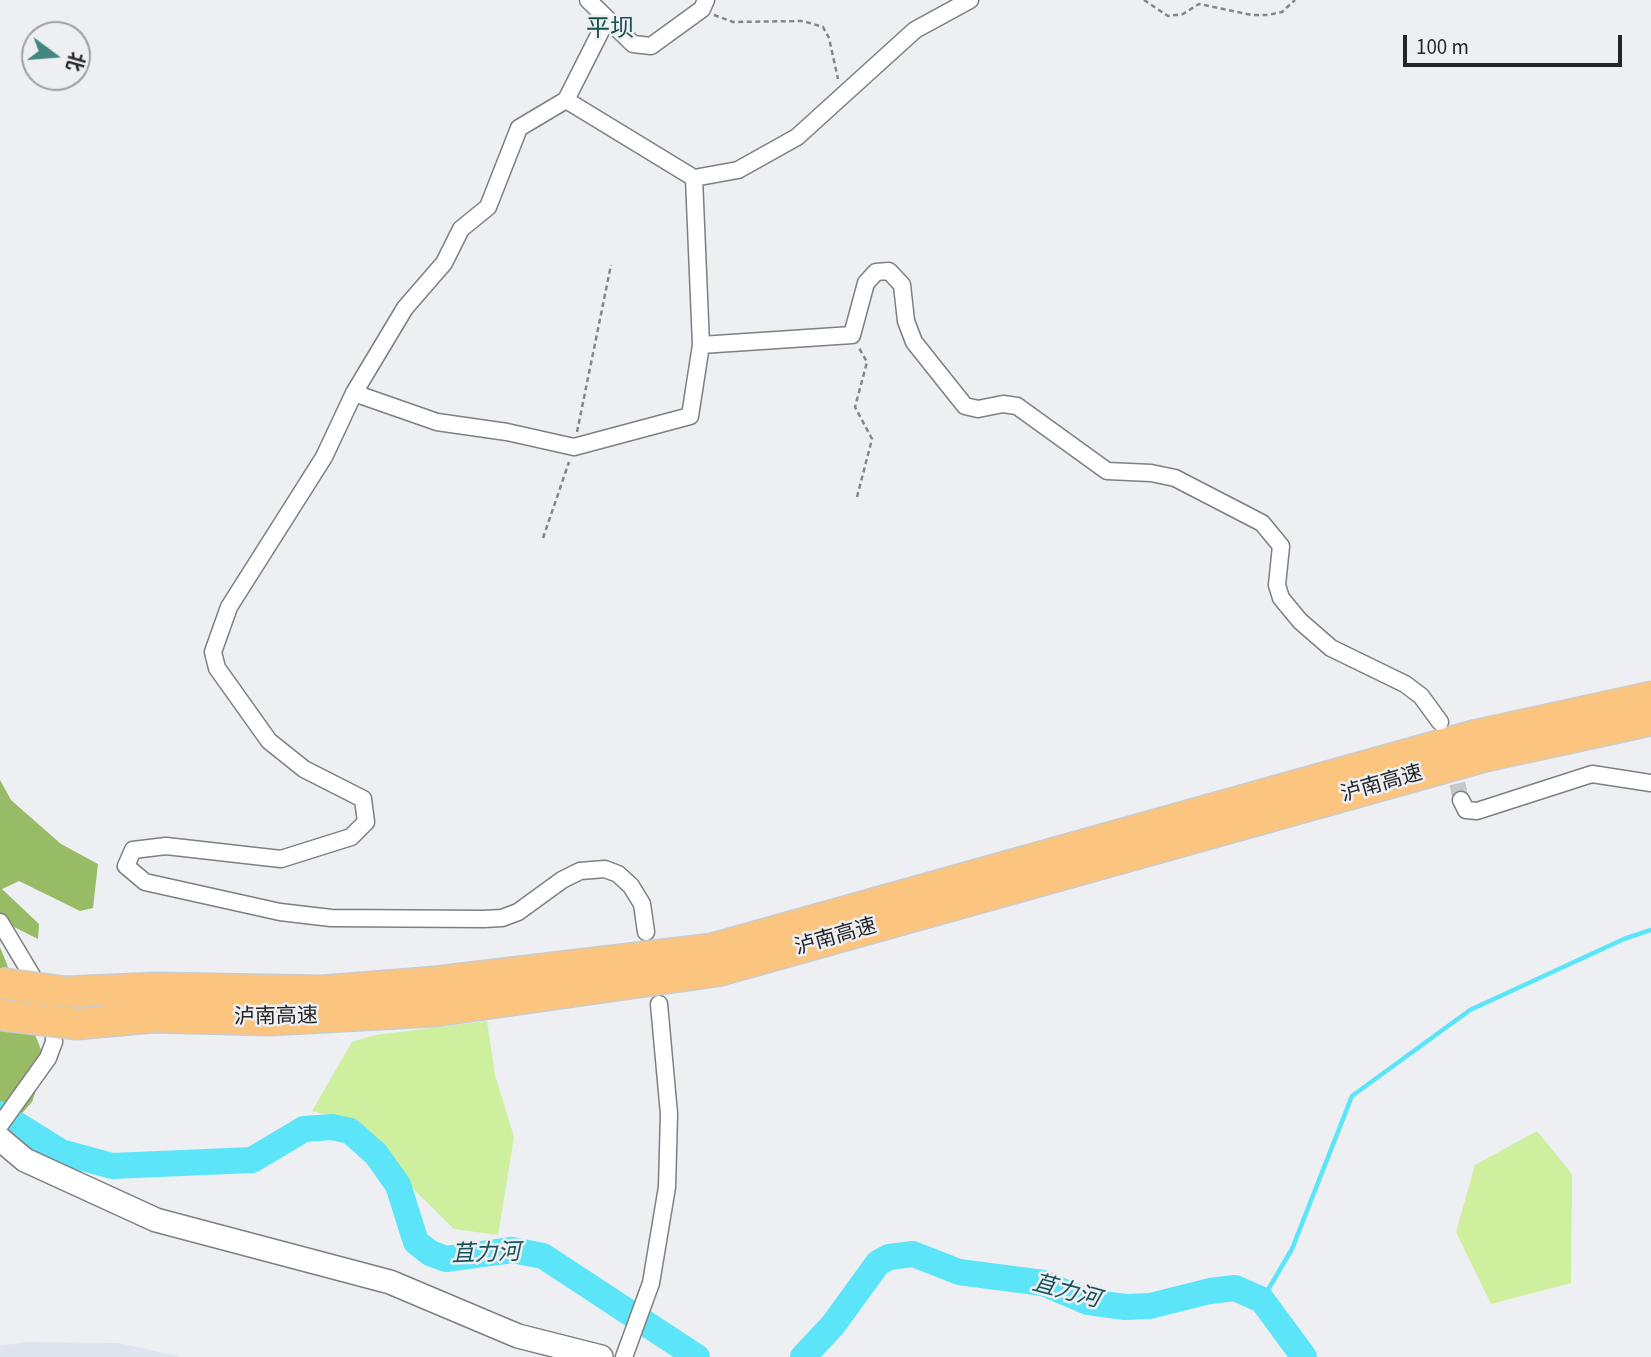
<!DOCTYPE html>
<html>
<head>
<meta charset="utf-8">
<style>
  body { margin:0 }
  #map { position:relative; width:1651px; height:1357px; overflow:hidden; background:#edeff2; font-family:"Source Sans 3","Noto Sans SC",sans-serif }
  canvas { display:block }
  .north { position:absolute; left:21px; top:21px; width:70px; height:70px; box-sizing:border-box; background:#edeff2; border:2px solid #9d9ea0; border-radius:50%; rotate:106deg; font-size:19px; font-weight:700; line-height:28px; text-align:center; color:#242526 }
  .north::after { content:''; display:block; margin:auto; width:24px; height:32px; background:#42877e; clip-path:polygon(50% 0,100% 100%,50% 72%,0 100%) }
  .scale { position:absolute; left:1403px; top:35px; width:219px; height:32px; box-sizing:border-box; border:4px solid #242526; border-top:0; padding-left:9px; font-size:21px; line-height:24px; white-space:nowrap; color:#242526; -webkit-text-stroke:5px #edeff2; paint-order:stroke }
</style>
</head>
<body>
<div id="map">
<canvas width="1651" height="1357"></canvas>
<div class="north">北</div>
<div class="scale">100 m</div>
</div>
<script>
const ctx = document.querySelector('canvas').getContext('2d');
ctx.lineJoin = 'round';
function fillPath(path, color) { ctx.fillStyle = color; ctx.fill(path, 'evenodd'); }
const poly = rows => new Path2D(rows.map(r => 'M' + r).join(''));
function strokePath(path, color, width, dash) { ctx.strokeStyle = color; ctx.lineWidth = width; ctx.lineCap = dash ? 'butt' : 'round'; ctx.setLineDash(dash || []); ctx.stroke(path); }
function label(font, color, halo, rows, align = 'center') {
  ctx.font = font + ' "Source Sans 3","Noto Sans SC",sans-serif'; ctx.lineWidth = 5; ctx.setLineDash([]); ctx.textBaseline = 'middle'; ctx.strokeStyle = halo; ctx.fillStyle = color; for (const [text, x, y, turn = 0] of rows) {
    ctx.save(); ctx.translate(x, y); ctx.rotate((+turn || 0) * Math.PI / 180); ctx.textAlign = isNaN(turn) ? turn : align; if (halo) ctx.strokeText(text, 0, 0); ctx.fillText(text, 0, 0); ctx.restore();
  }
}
fillPath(poly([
  [26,1342,119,1343,181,1357,0,1357,0,1346]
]), '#dee5ee');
fillPath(poly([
  [487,1021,495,1075,514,1137,498,1235,454,1229,391,1167,368,1135,346,1120,312,1111,352,1042,375,1035],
  [1537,1131,1572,1174,1571,1283,1491,1304,1456,1232,1475,1165]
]), '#cdef9e');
fillPath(poly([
  [0,780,11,800,61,844,98,864,93,908,80,911,19,881,2,889,39,924,38,939,0,920],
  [0,947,46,1062,32,1102,10,1127,0,1107]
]), '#98bb65');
strokePath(poly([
  [1262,1300,1292,1249,1352,1096,1470,1010,1624,939,1651,930]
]), '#5ce4f9', 4.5);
strokePath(poly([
  [0,1114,61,1152,112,1166,252,1160,304,1129,332,1127,350,1131,376,1154,398,1185,416,1242,430,1253,446,1259,512,1250,543,1256,697,1357],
  [803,1357,833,1325,878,1263,889,1257,913,1254,959,1272,1043,1283,1088,1302,1125,1307,1150,1306,1210,1291,1235,1288,1262,1300,1304,1357]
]), '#5ce4f9', 26);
strokePath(poly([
  [1452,760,1461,800]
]), '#c5c7c9', 16, [16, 8]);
const street = poly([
  [588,0,633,44,651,46,702,9,706,0],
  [607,19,566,100,519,128,488,207,461,229,444,263,405,308,354,393,324,457,229,607,213,652,217,668,269,741,304,769,363,799,366,822,351,837,281,859,166,846,133,850,126,866,145,882,280,912,331,918,484,919,502,918,518,912,562,880,580,871,605,869,618,874,631,886,642,904,646,932],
  [566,100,694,178,738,170,797,137,915,30,970,0],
  [701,345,852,335,866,283,876,272,889,271,902,285,906,321,914,342,965,406,978,409,1003,404,1017,406,1107,471,1151,473,1175,478,1262,523,1281,546,1277,585,1281,598,1300,621,1331,648,1405,684,1421,696,1440,722],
  [354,393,437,422,507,432,574,447,690,416,701,345,694,178],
  [1461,800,1466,810,1477,811,1592,774,1651,783],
  [0,922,40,989],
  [0,1125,48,1058,54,1042,53,1015],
  [624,1357,651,1283,667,1187,669,1114,659,1004]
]);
const secondary = poly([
  [0,1139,25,1160,156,1220,390,1282,518,1336,601,1357]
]);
const highway = poly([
  [66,992,156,988,322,991,435,982,712,949,1477,735,1651,697],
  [77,1024,153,1017,270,1020,435,1011,717,971,1482,757,1651,720]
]);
strokePath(street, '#7d7f81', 19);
strokePath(secondary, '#7d7f81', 26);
strokePath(highway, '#cacbcb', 33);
strokePath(poly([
  [1144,0,1168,16,1183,14,1199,4,1252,15,1268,15,1282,12,1295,0],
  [714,15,733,22,803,21,823,27,829,38,838,79],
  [577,432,611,265],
  [857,497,872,439,855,407,867,362,859,348],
  [543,538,569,462]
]), '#848688', 2.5, [5, 3.5]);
strokePath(street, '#fff', 16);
strokePath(secondary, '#fff', 23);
strokePath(highway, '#fbc57f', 30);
const highwayBridge = poly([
  [0,983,66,992],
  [0,1015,77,1024]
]);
strokePath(highwayBridge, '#cacbcb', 33, []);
strokePath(highwayBridge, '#fbc57f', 30);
label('21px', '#242526', '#edeff2', [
  ["泸南高速",1382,785,-16],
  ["泸南高速",836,938,-16],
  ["泸南高速",276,1018,-1]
]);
label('italic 23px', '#18525b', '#edeff2', [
  ["苴力河",486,1255,-2],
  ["苴力河",1066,1293,15]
]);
label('24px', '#19524b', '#edeff2', [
  ["平坝",610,31]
]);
</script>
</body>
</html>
